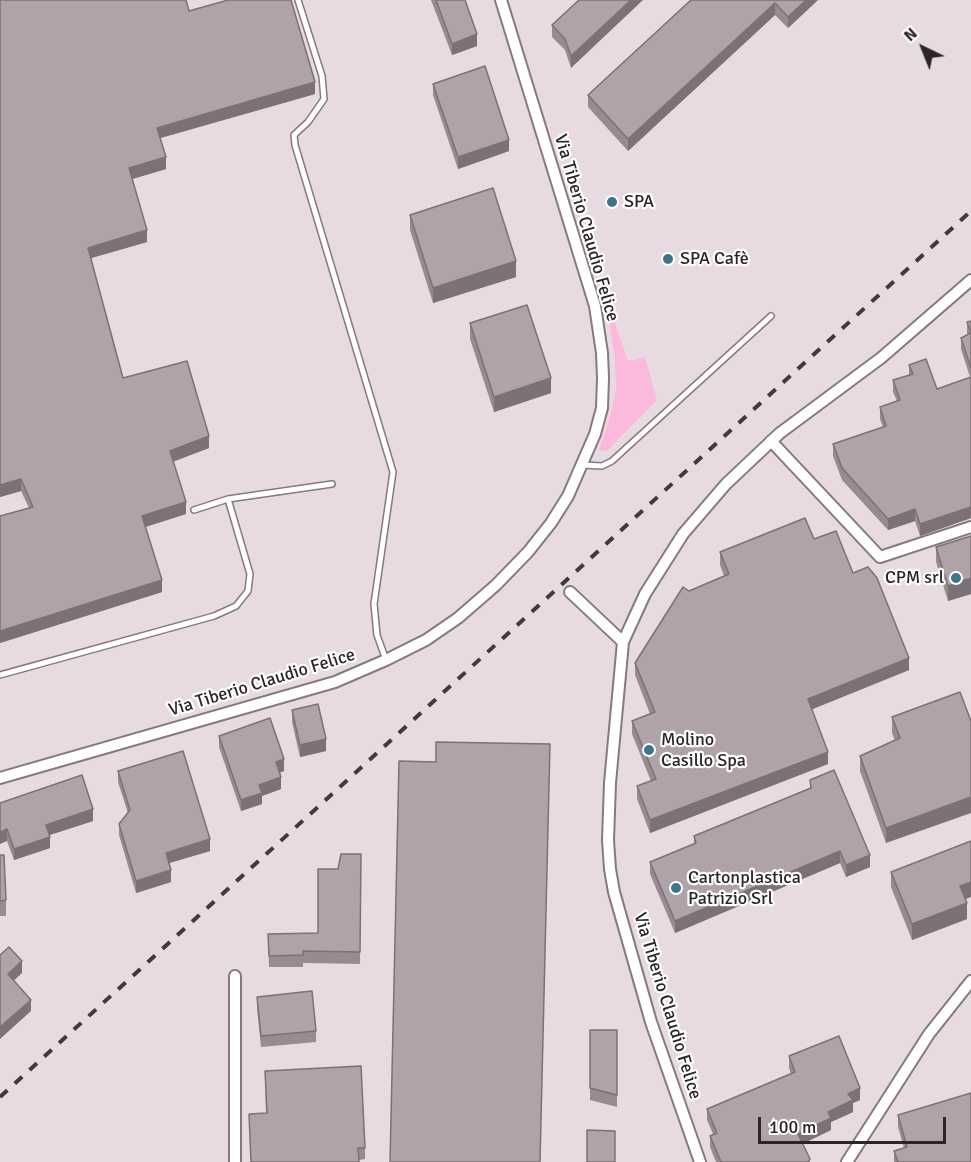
<!DOCTYPE html>
<html>
<head>
<meta charset="utf-8">
<style>
  body { margin:0 }
  #map { position:relative; width:971px; height:1162px; overflow:hidden; background:#e8dae1; font-family:Signika,sans-serif }
  canvas { display:block }
  .north { position:absolute; left:893px; top:18px; width:60px; height:60px; -webkit-text-stroke:4px #fff; paint-order:stroke; rotate:317deg; font-size:16px; font-weight:700; line-height:24px; text-align:center; color:#2b2528 }
  .north::after { content:''; display:block; margin:auto; width:21px; height:27px; background:#2b2528; clip-path:polygon(50% 0,100% 100%,50% 72%,0 100%) }
  .scale { position:absolute; left:758px; top:1117px; width:188px; height:27px; box-sizing:border-box; border:3px solid #2b2528; border-top:0; padding-left:8px; font-size:18px; line-height:21px; white-space:nowrap; color:#2b2528; -webkit-text-stroke:4px #fff; paint-order:stroke }
</style>
</head>
<body>
<div id="map">
<canvas width="971" height="1162"></canvas>
<div class="north">N</div>
<div class="scale">100 m</div>
</div>
<script>
const ctx = document.querySelector('canvas').getContext('2d');
ctx.lineJoin = 'round';
function fillPath(path, color) { ctx.fillStyle = color; ctx.fill(path, 'evenodd'); }
const poly = rows => new Path2D(rows.map(r => 'M' + r).join(''));
function strokePath(path, color, width, dash) { ctx.strokeStyle = color; ctx.lineWidth = width; ctx.lineCap = dash ? 'butt' : 'round'; ctx.setLineDash(dash || []); ctx.stroke(path); }
function label(font, color, halo, rows, align = 'center') {
  ctx.font = font + ' Signika,sans-serif'; ctx.lineWidth = 4.5; ctx.setLineDash([]); ctx.textBaseline = 'middle'; ctx.strokeStyle = halo; ctx.fillStyle = color; for (const [text, x, y, turn = 0] of rows) {
    ctx.save(); ctx.translate(x, y); ctx.rotate((+turn || 0) * Math.PI / 180); ctx.textAlign = isNaN(turn) ? turn : align; if (halo) ctx.strokeText(text, 0, 0); ctx.fillText(text, 0, 0); ctx.restore();
  }
}
fillPath(poly([
  [610,308,628,361,645,357,657,400,607,451,599,450,610,417,616,390,615,360,608,311]
]), '#fbbadb');
const service = poly([
  [298,0,322,76,324,99,308,122,294,135,295,145,393,472,374,604,377,635,386,660],
  [583,465,602,466,612,461,771,316],
  [194,510,228,499,332,484],
  [0,675,214,616,236,606,248,591,250,574,228,499]
]);
const minor = poly([
  [771,441,880,557,971,527],
  [570,592,623,642,610,783,608,840,610,869,614,892,651,1022,700,1162],
  [623,642,645,594,683,534,726,484,780,433,881,358,971,280],
  [0,778,335,682,386,660,426,640,458,618,496,585,528,552,551,523,568,496,595,434,602,408,603,378,602,353,595,306,501,0],
  [235,1162,235,976],
  [847,1162,929,1034,971,981]
]);
strokePath(service, '#867980', 8);
strokePath(minor, '#867980', 14);
strokePath(service, '#fff', 5);
strokePath(minor, '#fff', 10);
strokePath(poly([
  [0,1097,971,211]
]), '#413a3d', 4, [10, 10]);
fillPath(poly([
  [0,0,189,11,315,94,160,138,166,169,132,179,147,242,91,258,123,378,209,448,173,461,186,514,145,527,162,592,0,643,0,516,29,508,21,491,0,497],
  [431,0,465,0,477,46,452,55],
  [579,0,571,68,565,50,552,37,552,25],
  [691,0,818,0,788,28,775,15,628,151,588,107,588,95],
  [433,84,509,151,458,169,433,95],
  [410,215,516,277,433,303,410,230],
  [971,321,971,518,920,536,915,521,888,530,842,480,833,456,833,444,883,427,880,419,880,407,897,401,893,392,893,380,909,375,909,365,937,389,970,377,961,349,961,338,967,335,967,322],
  [470,323,551,393,494,412,470,339],
  [971,536,971,594,948,601,936,562,936,547],
  [814,539,853,573,909,670,812,709,828,764,650,833,637,799,637,786,651,781,632,734,632,721,650,714,635,675,635,663,689,591,724,576,720,565,720,552],
  [960,692,886,843,860,771,860,756,895,741,892,733,892,717],
  [292,710,326,751,300,757,292,722],
  [219,736,284,771,279,772,281,789,262,796,262,804,241,811,219,747],
  [118,771,210,851,169,863,171,882,136,893,119,835,119,824,128,813,118,782],
  [810,780,870,867,846,877,840,863,675,933,650,874,650,862,694,844,694,836,810,788],
  [0,803,93,821,50,835,50,848,14,860,7,841],
  [361,854,360,964,303,963,303,967,269,967,268,934,318,933,338,869],
  [0,855,6,900,6,916,0,916],
  [891,872,967,919,912,940,891,887],
  [257,997,316,1031,316,1042,261,1047,257,1008],
  [590,1030,617,1030,617,1107,590,1100],
  [789,1056,860,1100,853,1103,853,1112,831,1122,831,1130,802,1144,810,1162,716,1162,710,1147,710,1136,713,1134,707,1120,707,1109,791,1074,789,1068],
  [265,1071,365,1148,365,1159,359,1160,359,1162,251,1162,249,1114,266,1113],
  [898,1115,971,1162,894,1162,894,1151,904,1148,898,1127]
]), '#978b91');
fillPath(poly([
  [631,0,643,0,571,68,571,56],
  [806,0,818,0,788,28,788,17],
  [775,3,775,15,628,151,628,139],
  [477,34,477,46,452,55,452,44],
  [315,82,315,94,157,139,157,128],
  [509,140,509,151,458,169,458,157],
  [166,157,166,169,129,180,129,168],
  [147,230,147,242,88,259,88,248],
  [516,261,516,277,433,303,433,288],
  [551,378,551,393,494,412,494,397],
  [209,436,209,448,170,463,170,451],
  [21,479,21,491,0,497,0,485],
  [186,502,186,514,142,528,142,516],
  [971,507,971,518,920,536,920,524],
  [915,509,915,521,888,530,888,519],
  [971,578,971,594,948,601,948,586],
  [162,580,162,592,0,643,0,631],
  [909,658,909,670,808,711,808,699],
  [326,739,326,751,300,757,300,745],
  [828,752,828,764,650,833,650,820],
  [284,759,284,771,276,774,276,762],
  [281,777,281,789,262,796,262,804,241,811,241,800,259,785],
  [971,797,971,813,886,843,886,828],
  [93,809,93,821,46,836,46,825],
  [7,829,7,841,0,844,0,832],
  [50,837,50,848,14,860,14,849],
  [210,839,210,851,166,864,166,853],
  [840,851,840,863,675,933,675,921],
  [870,855,870,867,846,877,846,865],
  [171,870,171,882,136,893,136,881],
  [971,882,971,897,960,901,960,886],
  [967,903,967,919,912,940,912,924],
  [22,961,22,973,8,986,8,974],
  [31,1000,31,1011,0,1039,0,1027],
  [860,1088,860,1100,853,1103,853,1112,831,1122,831,1130,798,1146,798,1134,828,1112,848,1094]
]), '#7b7176');
const building = poly([
  [0,0,186,0,189,11,228,0,291,0,315,82,157,128,166,157,129,168,147,230,88,248,123,378,187,361,209,436,170,451,186,502,142,516,162,580,0,631,0,516,33,507,21,479,0,485,0,0],
  [436,0,465,0,477,34,452,44,436,0],
  [579,0,631,0,571,56,565,39,552,25,579,0],
  [691,0,806,0,788,17,775,3,628,139,588,95,691,0],
  [485,66,509,140,458,157,433,84,485,66],
  [493,188,516,261,433,288,410,215,493,188],
  [527,305,551,378,494,397,470,323,527,305],
  [971,321,971,368,961,338,971,333,967,322,971,321],
  [926,359,937,389,971,377,971,507,920,524,915,509,888,519,842,468,833,444,886,426,880,407,900,400,893,380,913,374,909,365,926,359],
  [805,518,814,539,836,531,853,573,868,567,877,578,909,658,808,699,828,752,650,820,637,786,656,779,632,721,655,712,635,663,683,587,689,591,729,574,720,552,805,518],
  [971,536,971,578,948,586,936,547,971,536],
  [960,692,971,721,971,797,886,828,860,756,900,738,892,717,960,692],
  [318,704,326,739,300,745,292,710,318,704],
  [270,718,284,759,276,762,281,777,259,785,262,793,241,800,219,736,270,718],
  [436,742,550,744,540,1162,390,1162,399,761,436,762,436,742],
  [183,751,210,839,166,853,171,870,136,881,119,824,130,810,118,771,183,751],
  [834,770,870,855,846,865,840,851,675,921,650,862,696,843,694,836,811,788,810,780,834,770],
  [82,775,93,809,46,825,50,837,14,849,7,829,0,832,0,803,82,775],
  [971,841,971,882,960,886,967,903,912,924,891,872,971,841],
  [341,854,361,854,360,952,303,951,303,955,269,956,268,934,318,933,318,869,338,869,341,854],
  [0,855,4,855,6,900,0,901,0,855],
  [9,947,22,961,8,974,31,1000,0,1027,0,955,9,947],
  [312,991,316,1031,261,1036,257,997,312,991],
  [590,1030,617,1030,617,1095,590,1088,590,1030],
  [839,1036,860,1088,848,1094,853,1100,828,1112,831,1118,798,1134,810,1159,808,1162,721,1162,710,1136,717,1133,707,1109,795,1072,789,1056,839,1036],
  [361,1066,365,1148,358,1148,359,1162,251,1162,249,1114,267,1113,265,1071,361,1066],
  [971,1093,971,1162,898,1162,894,1151,907,1147,898,1115,971,1093],
  [587,1130,615,1131,615,1162,587,1162,587,1130]
]);
fillPath(building, '#b0a2a9');
strokePath(building, '#7b7176', 1.5);
for (const [x, y, r, color] of [
  [612,202,6,"#38778c"],
  [668,259,6,"#38778c"],
  [956,578,6,"#38778c"],
  [649,750,6,"#38778c"],
  [676,888,6,"#38778c"]
]) { const dot = new Path2D(); dot.arc(x, y, r, 0, 2 * Math.PI); ctx.fillStyle = color; ctx.fill(dot); strokePath(dot, '#fff', 2); }
label('18px', '#2b2528', '#fff', [
  ["SPA",624,202],
  ["SPA Cafè",680,259],
  ["CPM srl",944,578,"right"],
  ["Molino",661,740],
  ["Casillo Spa",661,761],
  ["Cartonplastica",688,878],
  ["Patrizio Srl",688,899]
], 'left');
label('18px', '#2b2528', '#fff', [
  ["Via Tiberio Claudio Felice",586,228,74],
  ["Via Tiberio Claudio Felice",262,683,-17],
  ["Via Tiberio Claudio Felice",667,1006,73]
]);
</script>
</body>
</html>
